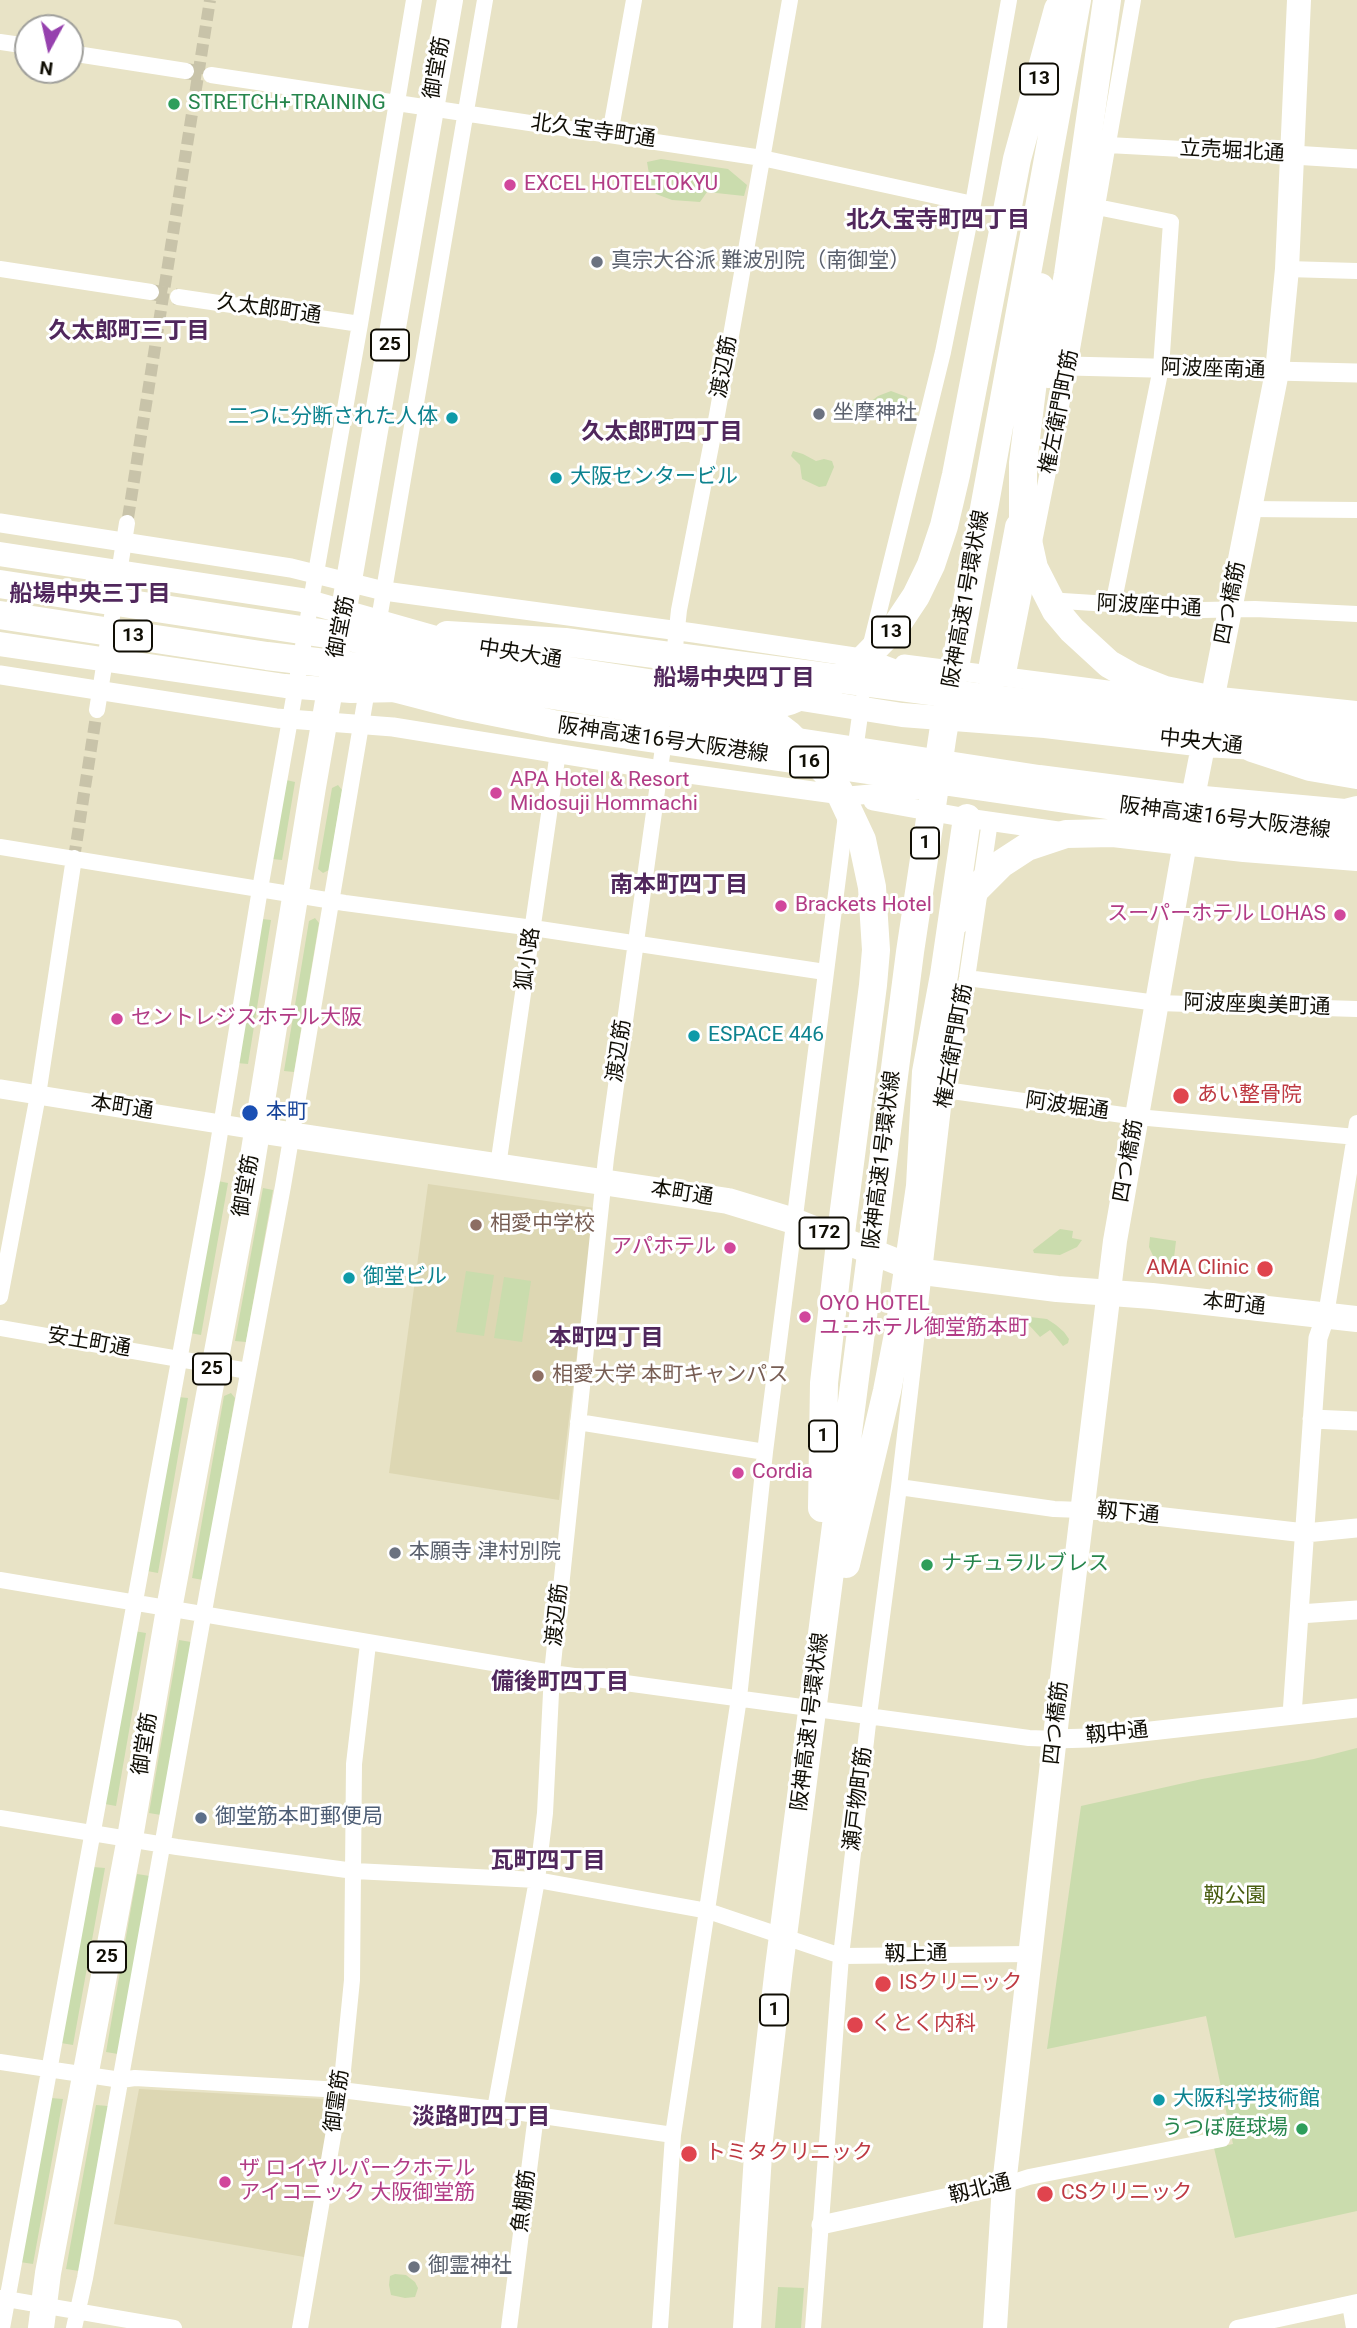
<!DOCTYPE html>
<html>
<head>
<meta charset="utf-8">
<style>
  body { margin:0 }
  #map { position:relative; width:1357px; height:2328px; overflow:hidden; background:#e8e3c6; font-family:Roboto,sans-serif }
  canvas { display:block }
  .north { position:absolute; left:14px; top:14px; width:70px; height:70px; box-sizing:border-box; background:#fff; border:2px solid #9f9f9b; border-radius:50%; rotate:188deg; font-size:19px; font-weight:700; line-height:28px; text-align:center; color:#100e05 }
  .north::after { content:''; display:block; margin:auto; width:24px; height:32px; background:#9641ae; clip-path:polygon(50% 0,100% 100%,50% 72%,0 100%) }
</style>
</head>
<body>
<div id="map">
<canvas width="1357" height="2328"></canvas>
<div class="north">N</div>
</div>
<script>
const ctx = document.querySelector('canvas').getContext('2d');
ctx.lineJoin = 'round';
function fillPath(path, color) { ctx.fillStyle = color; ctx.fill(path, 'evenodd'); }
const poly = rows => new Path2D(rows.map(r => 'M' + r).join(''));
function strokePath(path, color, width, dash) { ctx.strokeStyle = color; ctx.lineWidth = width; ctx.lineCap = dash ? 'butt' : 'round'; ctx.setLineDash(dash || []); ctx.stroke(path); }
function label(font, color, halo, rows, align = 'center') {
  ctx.font = font + ' Roboto,"Noto Sans JP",sans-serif'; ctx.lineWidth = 6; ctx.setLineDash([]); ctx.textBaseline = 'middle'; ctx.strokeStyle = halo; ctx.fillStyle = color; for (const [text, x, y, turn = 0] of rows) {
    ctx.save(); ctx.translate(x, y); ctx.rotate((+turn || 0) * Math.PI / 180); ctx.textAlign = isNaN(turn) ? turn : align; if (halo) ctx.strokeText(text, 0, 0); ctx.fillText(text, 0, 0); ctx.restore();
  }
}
fillPath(poly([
  [428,1184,595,1208,559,1500,389,1473],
  [139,2089,324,2099,331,2107,304,2257,114,2224]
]), '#ddd7b3');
fillPath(poly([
  [661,159,728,169,747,185,744,196,707,192,700,202,672,200,656,194,651,186,647,162],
  [891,391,907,397,909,405,904,417,889,418,848,411,844,407,845,403,869,403,878,396],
  [793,451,803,454,816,461,824,459,832,461,834,467,826,486,819,487,802,479,800,465,791,456],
  [286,780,295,782,282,860,272,859],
  [338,785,342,790,329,870,323,873,318,869,332,788],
  [315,918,319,923,294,1072,284,1071,309,921],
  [262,919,271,920,248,1064,237,1063],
  [218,1181,228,1183,201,1335,190,1333],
  [263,1188,273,1190,246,1342,235,1341],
  [1060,1229,1073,1231,1072,1238,1082,1240,1077,1247,1060,1255,1034,1253,1033,1250],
  [1150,1237,1176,1241,1173,1266,1162,1264,1154,1258,1149,1247],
  [466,1271,494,1275,484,1336,456,1332],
  [504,1277,531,1281,522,1342,494,1338],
  [1030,1317,1047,1319,1056,1325,1064,1332,1069,1339,1068,1343,1063,1346,1050,1330,1040,1337,1029,1325,1027,1321],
  [231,1393,235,1398,203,1580,192,1578,224,1396],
  [178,1397,188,1398,158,1573,147,1571],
  [134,1631,146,1633,116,1806,105,1804],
  [179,1640,191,1642,161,1815,149,1813],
  [1357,1748,1357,2211,1235,2238,1214,2148,1233,2144,1206,2016,1047,2049,1081,1806,1202,1779,1314,1759],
  [93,1867,105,1868,73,2045,61,2043],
  [137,1874,150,1876,118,2054,106,2052],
  [51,2098,63,2099,33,2264,20,2262],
  [96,2105,108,2106,79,2271,66,2269],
  [395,2274,406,2275,415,2282,418,2288,415,2297,405,2298,391,2295,389,2285,390,2276],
  [778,2287,804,2288,801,2328,775,2328]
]), '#cadcad');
strokePath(poly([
  [128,518,210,0],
  [74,858,97,710]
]), '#c8c3a9', 12, [12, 6]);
strokePath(poly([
  [186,71,211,75],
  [151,292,178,297]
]), '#c8c3a9', 16, [16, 8]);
strokePath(poly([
  [0,42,28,46],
  [70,53,186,71],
  [211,75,762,158,973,204],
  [610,134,634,0],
  [1108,145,1293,155],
  [1097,207,1171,222,1161,368,1113,605],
  [0,269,151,292],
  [1287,269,1357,271],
  [178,297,360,324],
  [1249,509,1357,510],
  [1047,600,1203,610,1255,609,1357,614],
  [377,631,485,0],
  [870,648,943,352,973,204,1009,0],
  [1007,678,1069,366,1133,0],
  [670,693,679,610,717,415,790,0],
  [97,710,127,523],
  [854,758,862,701],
  [0,847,345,903,533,928,825,972],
  [967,978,1157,1003,1357,1009],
  [945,1090,1137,1117,1357,1137],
  [498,1166,558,752],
  [0,1297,38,1095,74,858],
  [1326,1315,1357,1123],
  [0,1328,248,1371],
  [578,1422,765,1452],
  [899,1487,1054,1509,1082,1510],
  [0,1580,552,1673,1029,1738,1055,1739],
  [0,1818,177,1847,354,1871,537,1880,708,1911,841,1956,1030,1954],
  [0,2062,121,2080,135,2078,341,2090,495,2109,673,2135],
  [495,2109,537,1880,545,1813,552,1673,606,1158,665,733],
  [1004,2185,1029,2177,1222,2139],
  [0,2298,174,2328],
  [1350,2304,1354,2328],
  [2,2328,213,1175,260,889,360,324,414,0],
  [74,2328,85,2278,208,1589,283,1186,368,684],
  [300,2328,341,2090,352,1980,354,1764,368,1644],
  [509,2328,536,2115],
  [660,2328,673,2135,739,1698,765,1452,846,815],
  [813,2328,841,1956,869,1715,899,1487,945,1090,967,978,990,821],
  [1237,2328,1357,2302]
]), '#fff', 16);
strokePath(poly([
  [1293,155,1357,159],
  [1069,366,1357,373],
  [0,523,291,568,384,591,694,633,868,659,929,682],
  [904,664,1162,697],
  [0,675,276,718,393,727,660,770,849,796,935,788],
  [873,801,967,818,1065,832],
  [0,1089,257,1130],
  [1312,1419,1357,1421],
  [1082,1510,1112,1511,1305,1533,1357,1528],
  [1299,1614,1357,1610],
  [1292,1715,1318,1338,1326,1315],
  [1055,1739,1088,1738,1357,1708],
  [821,2225,1004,2185]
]), '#fff', 19);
strokePath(poly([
  [0,554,302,600,457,644],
  [0,644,285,686,351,691,402,690],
  [701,683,902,715,1045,726,1205,745,1357,754],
  [681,722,1039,777,1193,797,1357,812],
  [995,2328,1004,2185,1057,1719,1115,1241,1193,797,1277,372,1287,269,1299,0]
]), '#fff', 24);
strokePath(poly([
  [257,1130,728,1201,794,1221,923,1272,1057,1289,1152,1296,1357,1319],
  [41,2328,48,2273,130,1838,169,1609,249,1181,313,787,450,0]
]), '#fff', 26);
strokePath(poly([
  [1040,287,1034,373,1023,463,1023,518,1034,568,1056,611,1072,630,1109,664,1132,677,1165,690,1219,701,1357,715],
  [1049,374,1068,274,1107,0],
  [0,584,681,688,712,695,766,717,788,734,826,772,839,791,862,840,872,887,876,950,873,985,842,1225,824,1383,822,1508],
  [0,615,267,656,424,675,661,712,694,714,760,709,789,701,834,682,855,668,896,626,916,596,931,565,944,526,956,475,1017,159,1058,9],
  [447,635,565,642,983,698,1163,718,1357,735],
  [991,675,1019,527],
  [382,685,459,705,553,724,1175,815,1357,835],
  [1252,748,1310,767,1357,775],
  [1349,812,1357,810],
  [956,921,976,889,1001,864,1027,847,1066,834,1113,833,1244,848,1357,857],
  [846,1564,887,1391,900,1324,920,1186,926,1072,944,975,967,818],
  [747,2328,759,2139,779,1967,910,952,943,733,1077,0]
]), '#fff', 28);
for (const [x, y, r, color] of [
  [174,104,7,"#2e9e5b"],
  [510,185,7,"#d1479c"],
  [597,262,7,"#6b7280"],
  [819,414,7,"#6b7280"],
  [452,418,7,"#0f9aa8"],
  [556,478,7,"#0f9aa8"],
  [496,793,7,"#d1479c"],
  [781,906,7,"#d1479c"],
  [1340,915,7,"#d1479c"],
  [117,1019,7,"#d1479c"],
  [694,1036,7,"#0f9aa8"],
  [1181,1096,9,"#e0444e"],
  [250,1113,9,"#1a4fb4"],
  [476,1225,7,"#8d6e63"],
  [730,1248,7,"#d1479c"],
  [1265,1269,9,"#e0444e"],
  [349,1278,7,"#0f9aa8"],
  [805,1317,7,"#d1479c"],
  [538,1376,7,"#8d6e63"],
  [738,1473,7,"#d1479c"],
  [395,1553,7,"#6b7280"],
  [927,1565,7,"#2e9e5b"],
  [201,1818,7,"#5c6f8a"],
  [883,1984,9,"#e0444e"],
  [855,2025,9,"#e0444e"],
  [1159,2100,7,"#0f9aa8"],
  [1302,2129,7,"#2e9e5b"],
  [689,2154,9,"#e0444e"],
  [225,2182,7,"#d1479c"],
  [1045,2194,9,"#e0444e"],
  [414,2267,7,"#6b7280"]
]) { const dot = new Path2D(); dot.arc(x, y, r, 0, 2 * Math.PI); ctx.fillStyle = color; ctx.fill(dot); strokePath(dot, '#fff', 2.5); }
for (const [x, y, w] of [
  [1039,79,38],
  [390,345,38],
  [891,632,38],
  [133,636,38],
  [809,762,38],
  [925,843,28],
  [824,1233,49],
  [212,1369,38],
  [823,1436,28],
  [107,1957,38],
  [774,2010,28]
]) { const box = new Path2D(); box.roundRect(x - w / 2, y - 15.5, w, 31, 5); ctx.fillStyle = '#fff'; ctx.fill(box); strokePath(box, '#100e05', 2); }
label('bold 19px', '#100e05', null, [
  ["13",1039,79],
  ["25",390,345],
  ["13",891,632],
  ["13",133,636],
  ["16",809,762],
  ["1",925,843],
  ["172",824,1233],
  ["25",212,1369],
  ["1",823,1436],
  ["25",107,1957],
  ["1",774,2010]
]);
label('21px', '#100e05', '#fff', [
  ["御堂筋",438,68,-80],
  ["北久宝寺町通",593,132,8],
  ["立売堀北通",1232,152,3],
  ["久太郎町通",269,310,8],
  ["渡辺筋",725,367,-80],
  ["阿波座南通",1213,370,2],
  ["権左衛門町筋",1060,412,-79],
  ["阪神高速1号環状線",967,599,-80],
  ["四つ橋筋",1231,603,-79],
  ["阿波座中通",1149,607,3],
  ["御堂筋",342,627,-79],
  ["中央大通",520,655,9],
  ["阪神高速16号大阪港線",663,741,8],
  ["中央大通",1201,743,6],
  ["阪神高速16号大阪港線",1225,819,7],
  ["狐小路",529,959,-82],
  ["阿波座奥美町通",1257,1006,2],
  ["権左衛門町筋",955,1046,-80],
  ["渡辺筋",620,1051,-82],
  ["阿波堀通",1067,1107,8],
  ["本町通",122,1108,9],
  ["阪神高速1号環状線",883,1160,-83],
  ["四つ橋筋",1129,1161,-80],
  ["御堂筋",247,1186,-80],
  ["本町通",682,1194,9],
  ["本町通",1234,1305,6],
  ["安土町通",89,1343,10],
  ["靱下通",1128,1514,5],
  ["渡辺筋",558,1615,-84],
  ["阪神高速1号環状線",811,1722,-83],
  ["四つ橋筋",1057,1723,-84],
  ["靱中通",1117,1734,-6],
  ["御堂筋",146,1744,-81],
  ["瀬戸物町筋",859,1799,-83],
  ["靱上通",916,1955,-1],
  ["御霊筋",338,2101,-82],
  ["靱北通",980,2190,-14],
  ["魚棚筋",525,2201,-83]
]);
label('21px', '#27864d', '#fff', [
  ["STRETCH+TRAINING",188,104],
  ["ナチュラルブレス",941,1565],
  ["うつぼ庭球場",1288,2129,"right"]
], 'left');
label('21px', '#b23c85', '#fff', [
  ["EXCEL HOTELTOKYU",524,185],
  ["APA Hotel & Resort",510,781],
  ["Midosuji Hommachi",510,805],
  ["Brackets Hotel",795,906],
  ["スーパーホテル LOHAS",1326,915,"right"],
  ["セントレジスホテル大阪",131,1019],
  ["アパホテル",716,1248,"right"],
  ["OYO HOTEL",819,1305],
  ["ユニホテル御堂筋本町",819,1329],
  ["Cordia",752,1473],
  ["ザ ロイヤルパークホテル",239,2170],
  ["アイコニック 大阪御堂筋",239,2194]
], 'left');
label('21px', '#5b616d', '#fff', [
  ["真宗大谷派 難波別院（南御堂）",611,262],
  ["坐摩神社",833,414],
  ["本願寺 津村別院",409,1553],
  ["御霊神社",428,2267]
], 'left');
label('21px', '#0d838f', '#fff', [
  ["二つに分断された人体",438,418,"right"],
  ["大阪センタービル",570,478],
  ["ESPACE 446",708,1036],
  ["御堂ビル",363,1278],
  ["大阪科学技術館",1173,2100]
], 'left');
label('21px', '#be3a42', '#fff', [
  ["あい整骨院",1197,1096],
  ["AMA Clinic",1249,1269,"right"],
  ["ISクリニック",899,1984],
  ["くとく内科",871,2025],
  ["トミタクリニック",705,2154],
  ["CSクリニック",1061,2194]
], 'left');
label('21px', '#164399', '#fff', [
  ["本町",266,1113]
], 'left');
label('21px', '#785e54', '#fff', [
  ["相愛中学校",490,1225],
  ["相愛大学 本町キャンパス",552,1376]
], 'left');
label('21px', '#4e5e75', '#fff', [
  ["御堂筋本町郵便局",215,1818]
], 'left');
label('21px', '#4a5f12', '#fff', [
  ["靱公園",1235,1897]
]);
label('bold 23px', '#50275c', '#fff', [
  ["北久宝寺町四丁目",938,221],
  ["久太郎町三丁目",129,332],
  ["久太郎町四丁目",662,433],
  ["船場中央三丁目",90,595],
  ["船場中央四丁目",734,679],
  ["南本町四丁目",679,886],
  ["本町四丁目",606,1339],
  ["備後町四丁目",560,1683],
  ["瓦町四丁目",548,1862],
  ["淡路町四丁目",481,2118]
]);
</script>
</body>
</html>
